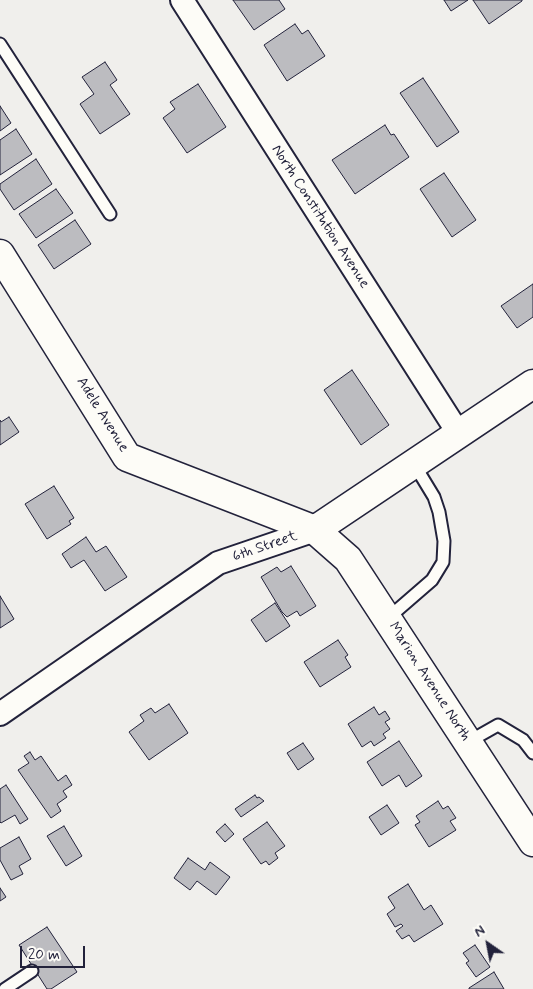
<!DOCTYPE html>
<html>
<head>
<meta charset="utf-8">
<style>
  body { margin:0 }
  #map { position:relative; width:533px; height:989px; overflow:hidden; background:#f0efec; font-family:Mynerve,sans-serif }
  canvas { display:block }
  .north { position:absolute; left:463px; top:919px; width:50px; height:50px; -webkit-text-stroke:4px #fdfcf7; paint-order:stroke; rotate:327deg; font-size:14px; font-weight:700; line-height:20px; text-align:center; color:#22223b }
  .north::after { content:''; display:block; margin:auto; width:18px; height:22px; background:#22223b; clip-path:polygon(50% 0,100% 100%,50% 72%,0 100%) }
  .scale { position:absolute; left:20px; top:946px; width:65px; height:22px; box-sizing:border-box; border:2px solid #22223b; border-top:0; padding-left:6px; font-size:15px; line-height:18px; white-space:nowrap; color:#22223b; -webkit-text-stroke:4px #fdfcf7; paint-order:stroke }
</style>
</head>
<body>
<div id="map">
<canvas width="533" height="989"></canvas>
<div class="north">N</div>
<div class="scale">20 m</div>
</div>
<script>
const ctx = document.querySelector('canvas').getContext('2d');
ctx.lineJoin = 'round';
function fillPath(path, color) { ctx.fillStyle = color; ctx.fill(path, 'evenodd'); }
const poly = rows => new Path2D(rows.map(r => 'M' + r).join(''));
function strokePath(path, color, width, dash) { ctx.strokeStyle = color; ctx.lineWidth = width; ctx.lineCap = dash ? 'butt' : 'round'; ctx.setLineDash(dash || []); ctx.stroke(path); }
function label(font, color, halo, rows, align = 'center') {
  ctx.font = font + ' Mynerve,sans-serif'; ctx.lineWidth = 4; ctx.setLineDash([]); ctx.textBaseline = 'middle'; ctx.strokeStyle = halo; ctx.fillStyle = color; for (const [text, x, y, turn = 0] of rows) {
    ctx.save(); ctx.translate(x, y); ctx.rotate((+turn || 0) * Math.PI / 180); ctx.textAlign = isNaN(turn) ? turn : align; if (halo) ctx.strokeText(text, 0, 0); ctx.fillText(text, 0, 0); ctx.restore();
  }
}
const building = poly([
  [233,0,279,0,285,9,254,30,233,0],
  [444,0,468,0,451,11,444,0],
  [473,0,522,0,522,1,489,24,473,0],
  [295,24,302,34,308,30,325,56,287,81,264,45,295,24],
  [105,62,117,80,110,85,130,114,100,134,80,104,94,94,82,77,105,62],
  [423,78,459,132,437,147,400,93,423,78],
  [198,84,226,127,187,153,163,118,175,109,170,102,198,84],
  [0,106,11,123,0,131,0,106],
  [385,125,391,135,394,134,409,157,355,194,332,160,385,125],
  [16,129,32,154,0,175,0,140,16,129],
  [36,159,52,184,14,210,0,189,0,184,36,159],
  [444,173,476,220,452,237,420,189,444,173],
  [56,189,73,213,36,238,19,214,56,189],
  [75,220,91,244,54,269,38,245,75,220],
  [533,284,533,317,517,328,501,306,533,284],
  [352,370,389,425,361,445,324,390,352,370],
  [9,417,19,432,0,445,0,420,1,422,9,417],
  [54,486,74,518,69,521,71,524,47,539,25,504,54,486],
  [86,537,96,552,106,546,127,577,105,591,84,560,71,568,62,554,86,537],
  [291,566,316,606,300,616,297,611,287,617,282,612,261,577,277,567,281,572,291,566],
  [0,596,14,619,0,628,0,596],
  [275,603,290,626,266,642,251,620,275,603],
  [338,640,348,655,345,657,351,667,320,687,304,662,338,640],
  [169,704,188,733,149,760,129,732,144,721,140,715,151,708,155,713,169,704],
  [374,707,379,715,385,711,390,719,385,722,390,729,383,734,386,738,374,746,371,741,362,747,348,724,374,707],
  [399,741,422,776,406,787,399,775,382,786,367,762,399,741],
  [303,743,314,759,298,770,287,753,303,743],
  [30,752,35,760,41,756,58,781,66,775,72,785,63,791,67,797,57,804,61,811,51,818,18,770,29,763,24,756,30,752],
  [6,785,28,819,20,824,15,815,1,823,0,822,0,789,6,785],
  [255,795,257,798,259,797,264,801,241,817,235,809,255,795],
  [438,801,443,809,448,806,456,818,450,821,456,830,429,847,415,825,420,822,416,816,438,801],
  [387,805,399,823,381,835,369,817,387,805],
  [267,822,285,846,275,853,278,858,269,865,266,861,261,864,243,839,267,822],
  [225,824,234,834,225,842,216,832,225,824],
  [64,826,82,856,66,866,47,836,64,826],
  [19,837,31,859,19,866,23,874,11,880,0,860,0,848,19,837],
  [188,858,205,870,210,862,230,877,216,895,197,881,190,890,174,878,188,858],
  [408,884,424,910,431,905,443,924,414,942,409,935,402,939,396,931,403,926,401,924,395,927,387,914,395,908,388,897,408,884],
  [0,888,6,897,0,901,0,888],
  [47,927,77,972,51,989,47,989,19,945,47,927],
  [475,945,490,967,476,977,466,963,469,961,463,953,475,945],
  [494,972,504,989,469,989,469,988,494,972]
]);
fillPath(building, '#bcbcc0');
strokePath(building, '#22223b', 1);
const lane = poly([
  [0,44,110,214],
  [387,619,432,580,443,562,444,541,439,512,434,497,414,464],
  [468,742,498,725,523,740,533,753],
  [5,989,32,971]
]);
const street = poly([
  [182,0,459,434],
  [0,714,218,563,315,530]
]);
const secondary = poly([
  [0,254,127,457,315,530,348,559,533,842],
  [315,530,533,384]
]);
strokePath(lane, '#22223b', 15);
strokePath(street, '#22223b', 26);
strokePath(secondary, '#22223b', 31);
strokePath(lane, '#fdfcf7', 11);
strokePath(street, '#fdfcf7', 22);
strokePath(secondary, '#fdfcf7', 28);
label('15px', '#22223b', '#fdfcf7', [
  ["North Constitution Avenue",320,217,57],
  ["Adele Avenue",102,415,58],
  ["6th Street",265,547,-19],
  ["Marion Avenue North",429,682,57]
]);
</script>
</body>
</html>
